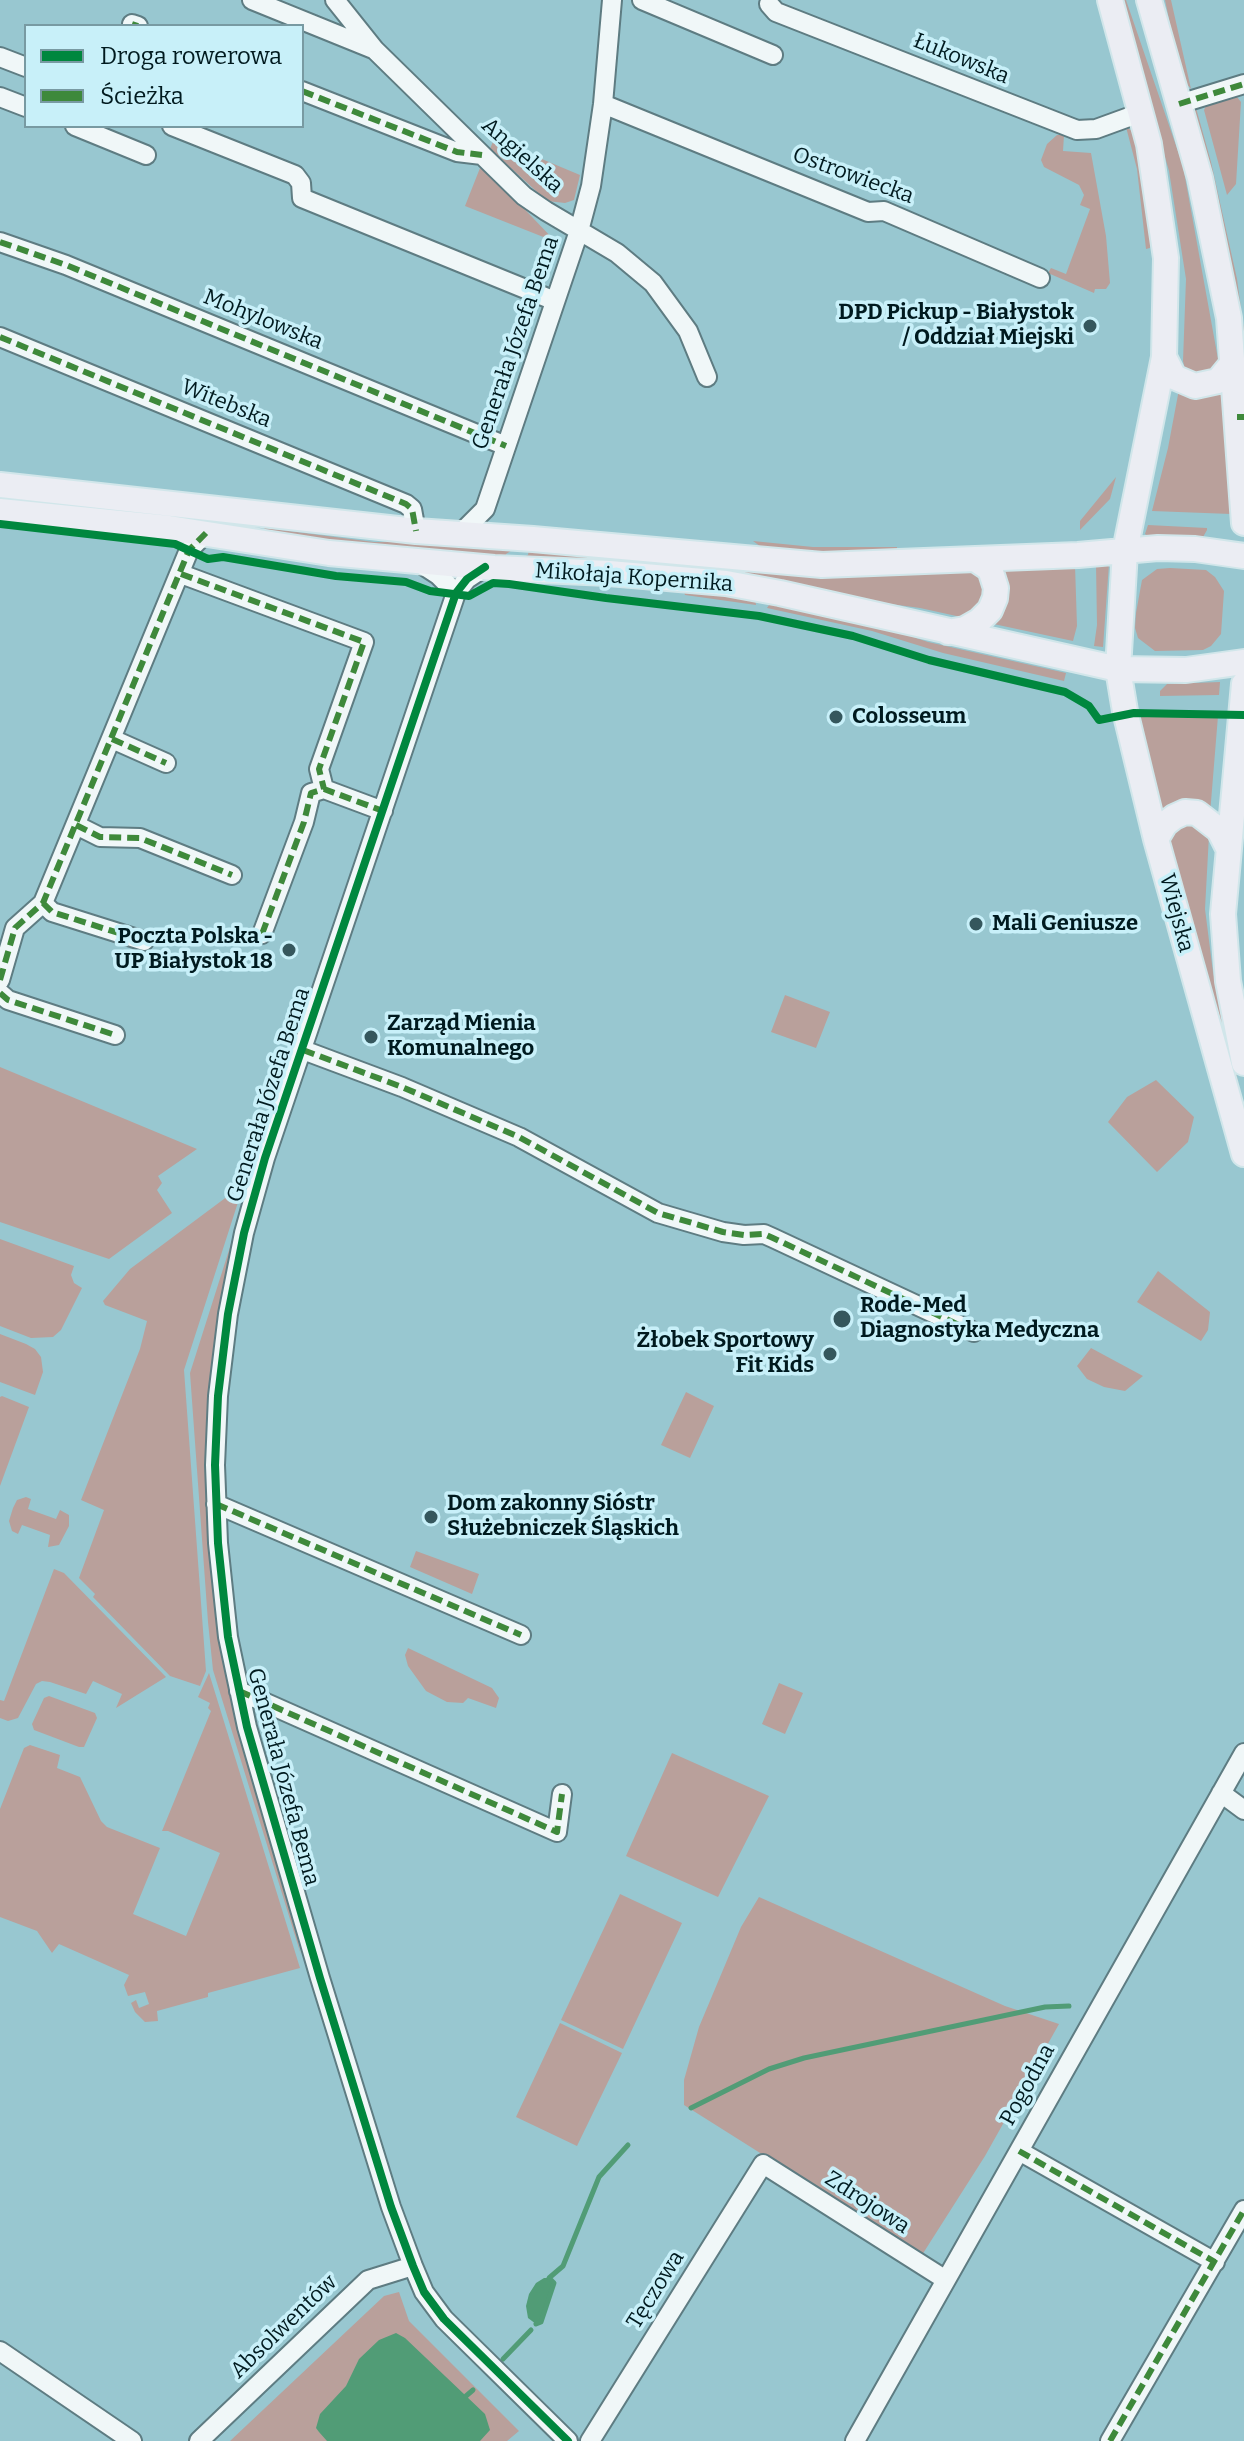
<!DOCTYPE html>
<html>
<head>
<meta charset="utf-8">
<style>
  body { margin:0 }
  #map { position:relative; width:1244px; height:2441px; overflow:hidden; background:#98c7d0; font-family:Bitter,serif }
  canvas { display:block }
  .legend { position:absolute; left:24px; top:24px; width:280px; height:104px; box-sizing:border-box; background:#c8f0f9; border:2px solid #789aa2; margin:0; padding:10px 14px; list-style:none; font-size:24px; color:#001a1f }
  .legend li { display:flex; align-items:center; gap:16px; height:40px }
  .legend b { width:40px; border:2px solid #789aa2 }
</style>
</head>
<body>
<div id="map">
<canvas width="1244" height="2441"></canvas>
<ul class="legend">
<li><b style="height:10px;background:#00873e"></b>Droga rowerowa</li>
<li><b style="height:10px;background:#3e893b"></b>Ścieżka</li>
</ul>
</div>
<script>
const ctx = document.querySelector('canvas').getContext('2d');
ctx.lineJoin = 'round';
function fillPath(path, color) { ctx.fillStyle = color; ctx.fill(path, 'evenodd'); }
const poly = rows => new Path2D(rows.map(r => 'M' + r).join(''));
function strokePath(path, color, width, dash) { ctx.strokeStyle = color; ctx.lineWidth = width; ctx.lineCap = dash ? 'butt' : 'round'; ctx.setLineDash(dash || []); ctx.stroke(path); }
function label(font, color, halo, rows, align = 'center') {
  ctx.font = font + ' Bitter,serif'; ctx.lineWidth = 7; ctx.setLineDash([]); ctx.textBaseline = 'middle'; ctx.strokeStyle = halo; ctx.fillStyle = color; for (const [text, x, y, turn = 0] of rows) {
    ctx.save(); ctx.translate(x, y); ctx.rotate((+turn || 0) * Math.PI / 180); ctx.textAlign = isNaN(turn) ? turn : align; if (halo) ctx.strokeText(text, 0, 0); ctx.fillText(text, 0, 0); ctx.restore();
  }
}
fillPath(poly([
  [1120,0,1126,0,1183,166,1218,359,1214,372,1198,377,1185,369,1183,361,1186,279,1169,171],
  [1165,0,1171,0,1191,89,1181,77],
  [1237,97,1241,102,1236,184,1227,195,1204,110,1206,106],
  [1196,108,1211,162,1237,279,1244,331,1244,376,1193,116],
  [1126,127,1134,132,1150,207,1150,248,1146,249,1137,169],
  [1057,135,1064,135,1063,151,1091,153,1106,236,1110,283,1106,289,1095,289,1094,293,1048,273,1051,268,1066,274,1090,209,1080,205,1084,195,1079,185,1044,167,1041,160,1047,144],
  [494,139,580,175,574,200,565,203,547,201,490,149],
  [480,168,488,171,556,242,465,206],
  [1222,383,1231,514,1152,511,1168,448,1180,384],
  [1116,477,1110,499,1080,530,1080,521],
  [1148,525,1207,528,1207,530,1203,537,1148,536,1145,534],
  [265,528,374,542,410,542,514,549,506,554,504,559,386,550,262,531],
  [753,541,813,547,897,547,897,551,849,554,764,549],
  [529,549,972,570,984,583,986,599,970,619,920,608,832,596,517,559,528,555],
  [1096,564,1109,564,1103,647,1094,646,1097,625],
  [1075,565,1077,626,1073,641,989,623,993,569],
  [1170,568,1206,570,1215,577,1224,591,1221,634,1211,646,1203,650,1155,651,1138,638,1135,628,1136,613,1142,580,1157,569],
  [683,589,755,599,756,605,685,595],
  [771,602,875,624,928,642,1066,673,1064,681,943,653,872,631,767,608],
  [1220,682,1219,695,1160,696,1160,691,1167,684],
  [1135,716,1218,716,1210,814,1160,819],
  [1187,821,1209,835,1205,909,1213,972,1244,1108,1244,1129,1165,838],
  [785,995,830,1012,816,1048,771,1032],
  [0,1067,197,1149,158,1176,162,1183,157,1190,172,1213,109,1259,0,1222],
  [1156,1080,1194,1117,1188,1142,1157,1172,1108,1122,1127,1097],
  [236,1190,240,1196,184,1370,206,1671,200,1686,170,1676,93,1597,95,1594,79,1578,104,1510,81,1500,140,1349,147,1321,105,1305,103,1301,130,1269],
  [237,1225,217,1326,208,1434,206,1495,217,1619,239,1732,286,1888,301,1955,213,1670,208,1622,190,1373],
  [0,1239,74,1266,71,1275,74,1283,82,1288,61,1330,53,1337,31,1338,0,1326],
  [1158,1271,1210,1312,1208,1330,1201,1341,1137,1302],
  [0,1334,26,1344,35,1349,41,1357,43,1372,35,1395,0,1382],
  [1091,1348,1143,1376,1125,1391,1104,1387,1087,1379,1077,1366],
  [686,1392,714,1406,690,1458,661,1445],
  [2,1396,29,1407,0,1486,0,1397],
  [26,1497,31,1499,28,1509,56,1519,60,1510,69,1515,69,1526,59,1545,48,1547,50,1535,22,1525,18,1534,12,1531,9,1521,13,1508,17,1500],
  [416,1551,479,1574,472,1594,410,1567],
  [54,1569,64,1573,166,1677,116,1708,122,1694,93,1681,86,1694,50,1682,42,1681,36,1684,18,1718,8,1721,0,1718,0,1700,4,1701],
  [408,1648,492,1688,499,1698,496,1708,468,1698,463,1703,447,1702,426,1691,408,1666,405,1655],
  [209,1673,300,1968,208,1993,208,1997,157,2011,158,2021,145,2022,135,2012,131,2003,136,2000,139,2008,149,2004,145,1992,128,1996,124,1985,129,1975,59,1944,52,1953,37,1931,0,1917,0,1809,24,1748,30,1745,60,1755,57,1768,80,1777,101,1821,107,1827,160,1848,133,1914,186,1936,220,1853,168,1831,162,1831,211,1711,208,1708,210,1703,198,1697],
  [779,1683,803,1693,785,1734,762,1724],
  [49,1696,95,1713,97,1718,84,1747,79,1747,34,1730,32,1724,44,1698],
  [672,1753,769,1796,718,1897,626,1856],
  [620,1894,682,1923,623,2049,561,2020],
  [759,1897,1005,2006,1059,2024,985,2156,922,2255,684,2105,684,2080,699,2027,741,1927],
  [560,2023,622,2053,577,2146,516,2117],
  [399,2292,409,2321,519,2431,507,2441,230,2441,384,2296]
]), '#b9a09b');
fillPath(poly([
  [544,2278,549,2278,554,2283,541,2322,536,2324,528,2318,526,2306,529,2294,536,2283],
  [396,2333,405,2338,485,2414,490,2430,480,2441,327,2441,319,2432,316,2428,320,2414,346,2386,359,2359,379,2340]
]), '#519c76');
strokePath(poly([
  [691,2108,769,2069,804,2058,1045,2007,1069,2006],
  [536,2324,541,2322,554,2283,549,2278,563,2266,599,2177,628,2145],
  [503,2359,531,2330],
  [466,2396,473,2390]
]), '#519c76', 5);
const minor = poly([
  [252,0,373,49],
  [335,0,375,50,524,196,546,211,617,253,653,283,688,331,707,377],
  [642,0,773,55],
  [769,4,776,12,1077,130,1096,129,1140,113],
  [132,24,138,26],
  [0,57,26,67],
  [302,91,457,152,482,155],
  [0,97,26,107],
  [603,104,868,212,884,211,1040,278],
  [1179,104,1244,84],
  [75,126,146,155],
  [172,126,295,175,301,183,302,198,555,301],
  [0,242,66,265,506,446],
  [0,337,406,504,412,509,416,531],
  [459,535,485,509,579,231,591,186,603,104,612,0],
  [418,562,438,575,456,593],
  [485,567,467,579,456,593,265,1158,244,1233,228,1314,218,1396,215,1465,218,1543,228,1637,247,1727,320,1978,391,2207,413,2266,424,2292,444,2319,568,2441],
  [181,574,364,642,319,769,324,789],
  [112,739,166,763],
  [76,825,100,837,140,838,232,875],
  [43,903,52,912,144,941],
  [262,934,304,822,311,793,324,789,383,811],
  [0,980,15,928,43,903,189,550,206,533],
  [0,993,8,1000,115,1035],
  [303,1050,402,1087,519,1137,658,1213,723,1232,744,1235,764,1234,773,1238,974,1332],
  [216,1504,521,1635],
  [239,1691,557,1832,562,1794],
  [1221,1793,1244,1810],
  [1019,2151,1215,2262],
  [0,2351,132,2441],
  [199,2441,368,2280,413,2266],
  [590,2441,763,2164,946,2280],
  [855,2441,1244,1753],
  [1110,2441,1244,2210]
]);
const major = poly([
  [1110,0,1149,144,1166,258,1164,357,1125,551,1118,669,1125,711,1156,839,1244,1154],
  [1149,0,1200,178,1229,318,1244,523],
  [1164,357,1174,377,1195,386,1218,381,1232,364],
  [0,485,416,531,533,539,822,565,1078,555,1158,548,1195,549,1244,556],
  [0,511,169,528,329,553,494,568,609,573,726,583,780,593,1118,669,1186,670,1244,662],
  [948,632,965,629,979,621,990,610,995,598,996,588,990,569,975,559],
  [1244,684,1223,914,1228,981,1244,1063],
  [1156,839,1165,824,1174,817,1185,812,1197,813,1219,830,1228,848]
]);
strokePath(minor, '#5e7c82', 22);
strokePath(major, '#d1e6ea', 28);
strokePath(minor, '#f0f7f8', 18);
strokePath(major, '#ebedf3', 24);
strokePath(poly([
  [132,24,138,26],
  [302,91,457,152,482,155],
  [1179,104,1244,84],
  [0,242,66,265,506,446],
  [0,337,406,504,412,509,416,531],
  [1237,417,1244,417],
  [181,574,364,642,319,769,324,789],
  [112,739,166,763],
  [76,825,100,837,140,838,232,875],
  [43,903,52,912,144,941],
  [262,934,304,822,311,793,324,789,383,811],
  [0,980,15,928,43,903,189,550,206,533],
  [0,993,8,1000,115,1035],
  [303,1050,402,1087,519,1137,658,1213,723,1232,744,1235,764,1234,773,1238,974,1332],
  [216,1504,521,1635],
  [239,1691,557,1832,562,1794],
  [1019,2151,1215,2262],
  [1110,2441,1244,2210]
]), '#3e893b', 6, [12, 6]);
strokePath(poly([
  [0,524,175,544,208,559,223,557,336,576,406,582,430,591,469,596,493,583,509,584,606,598,759,616,853,636,929,660,1065,692,1089,706,1099,720,1134,713,1244,715],
  [485,567,467,579,456,593,265,1158,244,1233,228,1314,218,1396,215,1465,218,1543,228,1637,247,1727,320,1978,391,2207,413,2266,424,2292,444,2319,568,2441]
]), '#00873e', 8);
for (const [x, y, r, color] of [
  [1090,326,8,"#35575d"],
  [836,717,8,"#35575d"],
  [976,924,8,"#35575d"],
  [289,950,8,"#35575d"],
  [371,1037,8,"#35575d"],
  [842,1319,10,"#35575d"],
  [830,1354,8,"#35575d"],
  [431,1517,8,"#35575d"]
]) { const dot = new Path2D(); dot.arc(x, y, r, 0, 2 * Math.PI); ctx.fillStyle = color; ctx.fill(dot); strokePath(dot, '#c8f0f9', 3); }
label('22px', '#001a1f', '#c8f0f9', [
  ["Łukowska",961,59,22],
  ["Angielska",522,156,42],
  ["Ostrowiecka",853,176,20],
  ["Mohylowska",263,320,22],
  ["Generała Józefa Bema",516,343,-71],
  ["Witebska",226,404,22],
  ["Mikołaja Kopernika",634,578,4],
  ["Wiejska",1176,913,75],
  ["Generała Józefa Bema",269,1095,-72],
  ["Generała Józefa Bema",283,1777,75],
  ["Pogodna",1028,2085,-61],
  ["Zdrojowa",867,2203,33],
  ["Tęczowa",656,2290,-58],
  ["Absolwentów",284,2327,-44]
]);
label('bold 22px', '#001a1f', '#c8f0f9', [
  ["DPD Pickup - Białystok",1074,313,"right"],
  ["/ Oddział Miejski",1074,338,"right"],
  ["Colosseum",852,717],
  ["Mali Geniusze",992,924],
  ["Poczta Polska -",273,937,"right"],
  ["UP Białystok 18",273,962,"right"],
  ["Zarząd Mienia",387,1024],
  ["Komunalnego",387,1049],
  ["Rode-Med",860,1306],
  ["Diagnostyka Medyczna",860,1331],
  ["Żłobek Sportowy",814,1341,"right"],
  ["Fit Kids",814,1366,"right"],
  ["Dom zakonny Sióstr",447,1504],
  ["Służebniczek Śląskich",447,1529]
], 'left');
</script>
</body>
</html>
